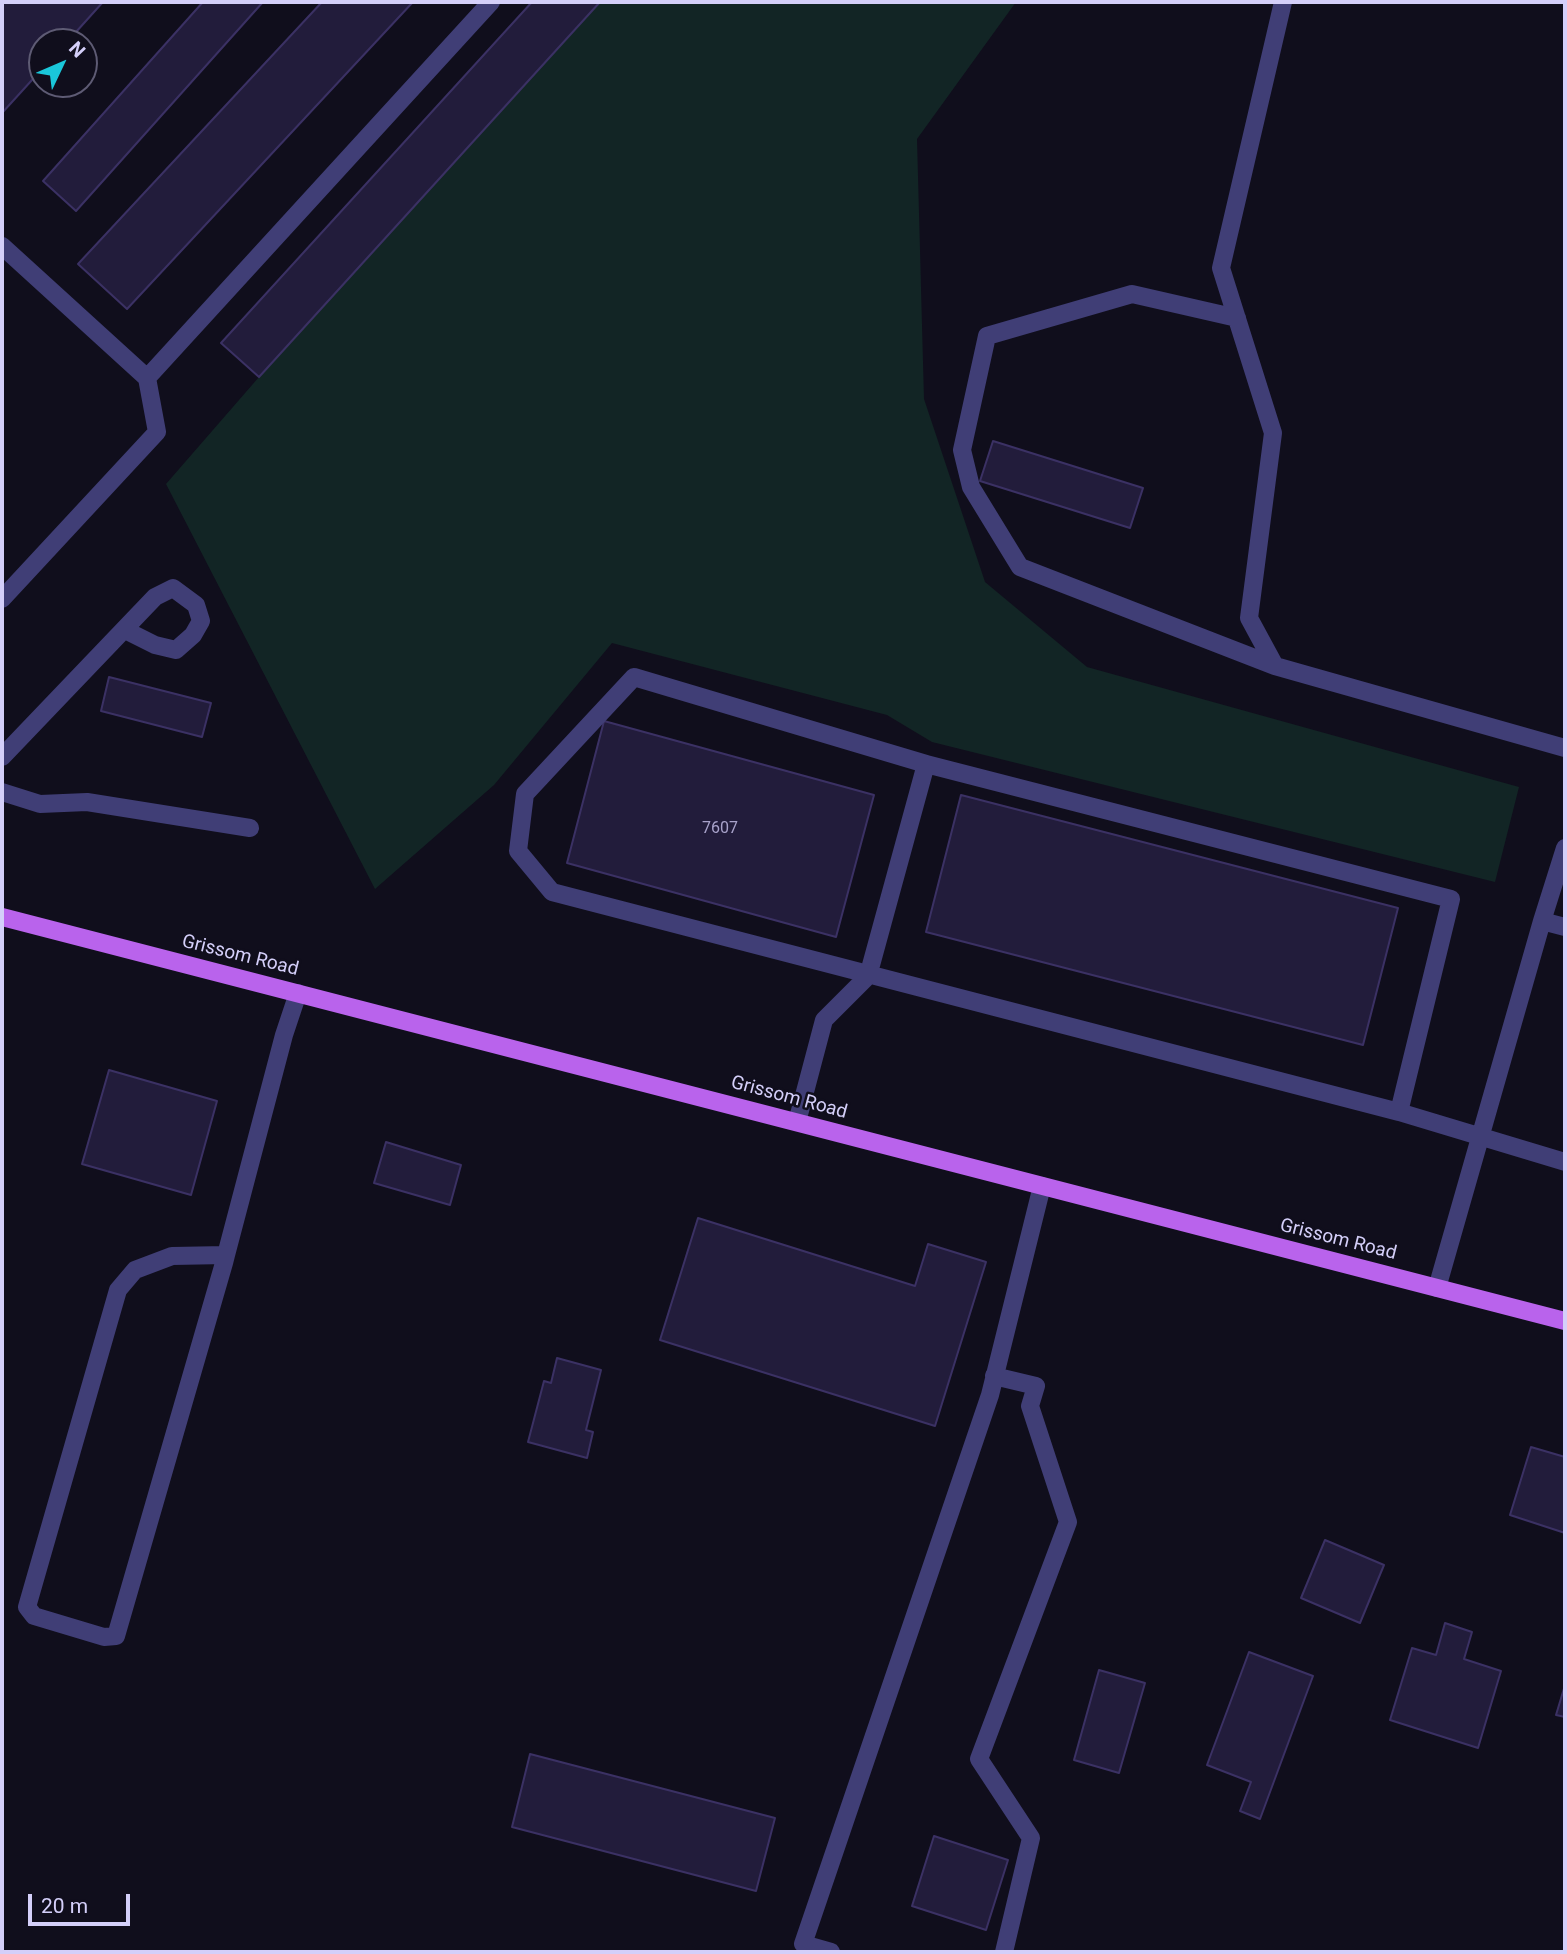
<!DOCTYPE html>
<html>
<head>
<meta charset="utf-8">
<style>
  body { margin:0 }
  #map { position:relative; width:1567px; height:1954px; overflow:hidden; background:#100e1c; font-family:Roboto,sans-serif }
  canvas { display:block }
  .frame { position:absolute; inset:0; border:4px solid #d4cff9; pointer-events:none }
  .north { position:absolute; left:28px; top:28px; width:70px; height:70px; box-sizing:border-box; background:#100e1c; border:2px solid #5e5b74; border-radius:50%; rotate:46deg; font-size:19px; font-weight:700; line-height:28px; text-align:center; color:#d4cff9 }
  .north::after { content:''; display:block; margin:auto; width:24px; height:32px; background:#1ac7da; clip-path:polygon(50% 0,100% 100%,50% 72%,0 100%) }
  .scale { position:absolute; left:28px; top:1894px; width:102px; height:32px; box-sizing:border-box; border:4px solid #d4cff9; border-top:0; padding-left:9px; font-size:21px; line-height:24px; white-space:nowrap; color:#d4cff9; -webkit-text-stroke:5px #100e1c; paint-order:stroke }
</style>
</head>
<body>
<div id="map">
<canvas width="1567" height="1954"></canvas>
<div class="frame"></div>
<div class="north">N</div>
<div class="scale">20 m</div>
</div>
<script>
const ctx = document.querySelector('canvas').getContext('2d');
ctx.lineJoin = 'round';
function fillPath(path, color) { ctx.fillStyle = color; ctx.fill(path, 'evenodd'); }
const poly = rows => new Path2D(rows.map(r => 'M' + r).join(''));
function strokePath(path, color, width, dash) { ctx.strokeStyle = color; ctx.lineWidth = width; ctx.lineCap = dash ? 'butt' : 'round'; ctx.setLineDash(dash || []); ctx.stroke(path); }
function label(font, color, halo, rows, align = 'center') {
  ctx.font = font + ' Roboto,sans-serif'; ctx.lineWidth = 5; ctx.setLineDash([]); ctx.textBaseline = 'middle'; ctx.strokeStyle = halo; ctx.fillStyle = color; for (const [text, x, y, turn = 0] of rows) {
    ctx.save(); ctx.translate(x, y); ctx.rotate((+turn || 0) * Math.PI / 180); ctx.textAlign = isNaN(turn) ? turn : align; if (halo) ctx.strokeText(text, 0, 0); ctx.fillText(text, 0, 0); ctx.restore();
  }
}
fillPath(poly([
  [600,2,1016,2,917,139,924,399,985,582,1087,667,1519,787,1495,882,932,742,887,715,612,643,494,785,375,889,166,484,259,377]
]), '#122525');
const building = poly([
  [2,2,103,2,67,42,42,42,42,69,2,113,2,2],
  [203,2,263,2,76,211,43,181,203,2],
  [322,2,413,2,127,309,78,264,322,2],
  [532,2,600,2,259,377,221,343,532,2],
  [993,441,1143,488,1130,528,980,481,993,441],
  [109,677,211,703,202,737,101,711,109,677],
  [604,721,874,795,836,937,567,863,604,721],
  [961,795,1398,908,1363,1045,926,932,961,795],
  [109,1070,217,1101,191,1195,82,1164,109,1070],
  [386,1142,461,1165,450,1205,374,1183,386,1142],
  [698,1218,915,1286,928,1244,986,1262,935,1426,660,1340,698,1218],
  [557,1358,601,1370,586,1430,593,1432,587,1458,528,1442,544,1381,551,1383,557,1358],
  [1531,1447,1565,1457,1565,1533,1510,1515,1531,1447],
  [1325,1540,1384,1565,1360,1623,1301,1598,1325,1540],
  [1445,1623,1472,1632,1464,1659,1501,1671,1478,1748,1390,1720,1412,1648,1436,1655,1445,1623],
  [1249,1652,1313,1676,1260,1819,1240,1811,1251,1782,1207,1765,1249,1652],
  [1099,1670,1145,1683,1119,1773,1074,1760,1099,1670],
  [1565,1685,1565,1717,1556,1715,1565,1685],
  [530,1754,775,1818,756,1891,512,1827,530,1754],
  [934,1836,1008,1860,986,1930,912,1906,934,1836]
]);
fillPath(building, '#221c3b');
strokePath(building, '#3b3164', 2);
strokePath(poly([
  [1283,2,1221,268,1273,433,1249,618,1275,666,1565,748],
  [2,246,147,378,157,432,2,599],
  [1237,318,1132,294,987,336,962,450,971,487,1020,567,1275,666],
  [147,378,491,2],
  [2,757,155,597,173,588,196,605,201,621,193,635,176,650,155,645,125,630],
  [926,764,634,677,525,794,518,851,552,892,1399,1112,1565,1162],
  [2,792,40,804,87,802,250,828],
  [1542,921,1565,848],
  [797,1122,824,1020,868,976,926,764,1451,899,1399,1112],
  [226,1255,172,1256,135,1270,118,1290,27,1607,34,1616,104,1637,116,1636,224,1263,226,1255,284,1035,298,993],
  [1437,1288,1542,921,1565,927],
  [994,1376,1036,1386,1030,1406,1068,1522,979,1759,1031,1838,1004,1952],
  [831,1952,803,1944,990,1395,1042,1186]
]), '#403e76', 18);
strokePath(poly([
  [2,917,1565,1321]
]), '#b963ec', 18);
label('16px', '#a8a2ca', null, [
  ["7607",720,829]
]);
label('19px', '#d4cff9', '#100e1c', [
  ["Grissom Road",240,956,14],
  ["Grissom Road",789,1098,15],
  ["Grissom Road",1338,1240,14]
]);
</script>
</body>
</html>
